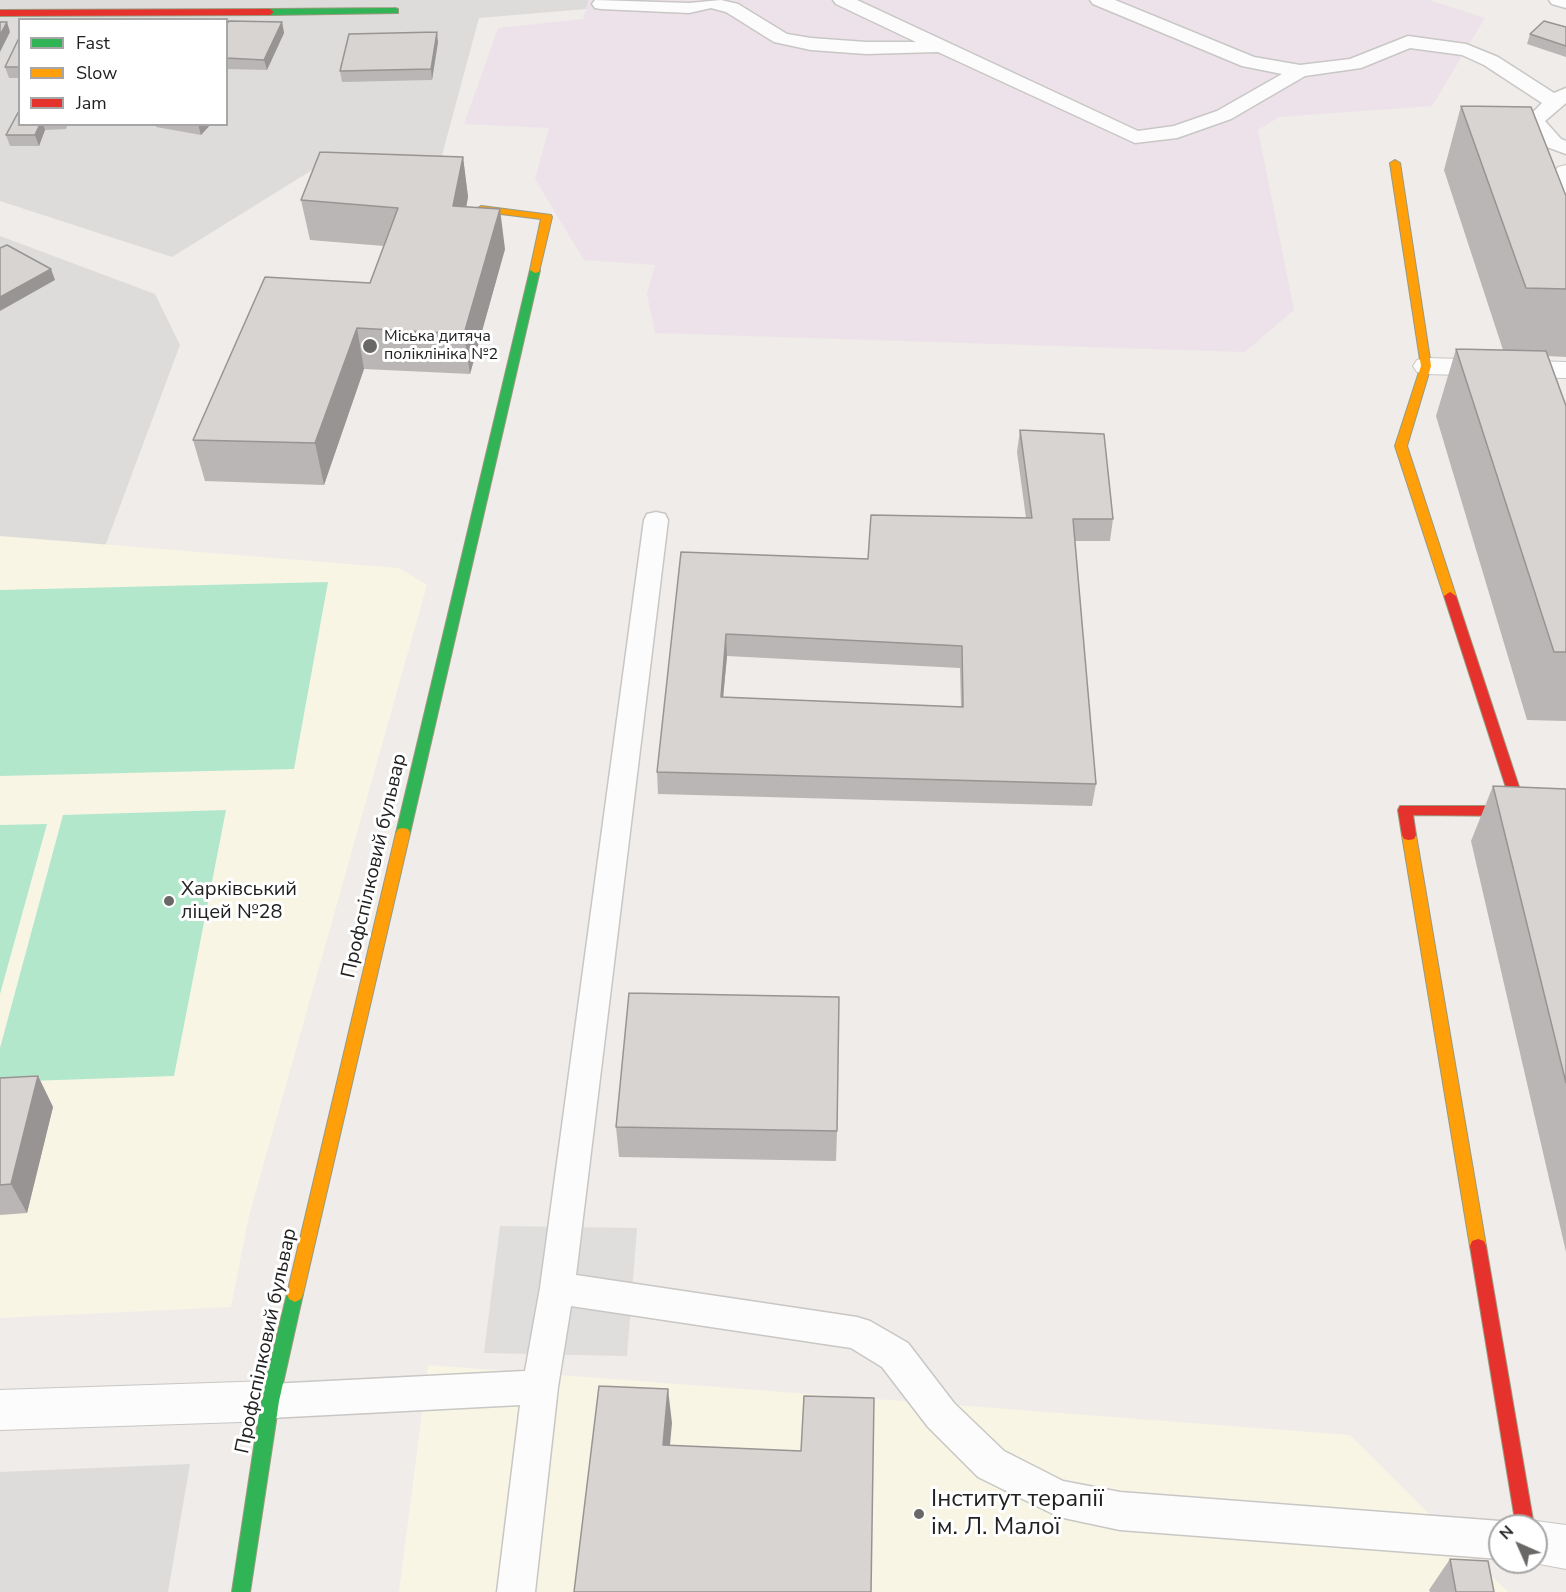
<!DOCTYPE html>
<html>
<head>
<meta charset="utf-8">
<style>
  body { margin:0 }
  #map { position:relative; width:1566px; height:1592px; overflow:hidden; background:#efece9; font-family:"Nunito Sans",sans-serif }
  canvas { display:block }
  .legend { position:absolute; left:18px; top:18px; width:210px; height:108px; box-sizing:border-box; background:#fff; border:2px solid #a6a6a6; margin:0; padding:8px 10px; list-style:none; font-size:18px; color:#212121 }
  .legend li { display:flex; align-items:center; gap:12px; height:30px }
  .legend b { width:30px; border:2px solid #a6a6a6 }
  .north { position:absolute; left:1488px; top:1514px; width:60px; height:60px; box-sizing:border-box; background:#fff; border:2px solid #a6a6a6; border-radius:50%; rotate:315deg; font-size:16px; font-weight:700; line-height:24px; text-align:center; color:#212121 }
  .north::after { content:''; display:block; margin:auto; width:21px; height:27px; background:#696867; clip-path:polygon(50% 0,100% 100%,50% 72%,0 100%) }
</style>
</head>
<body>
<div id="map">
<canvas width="1566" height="1592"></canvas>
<ul class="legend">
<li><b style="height:8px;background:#30b455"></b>Fast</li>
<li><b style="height:8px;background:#ff9f0a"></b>Slow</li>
<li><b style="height:8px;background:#e5322d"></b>Jam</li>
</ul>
<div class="north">N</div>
</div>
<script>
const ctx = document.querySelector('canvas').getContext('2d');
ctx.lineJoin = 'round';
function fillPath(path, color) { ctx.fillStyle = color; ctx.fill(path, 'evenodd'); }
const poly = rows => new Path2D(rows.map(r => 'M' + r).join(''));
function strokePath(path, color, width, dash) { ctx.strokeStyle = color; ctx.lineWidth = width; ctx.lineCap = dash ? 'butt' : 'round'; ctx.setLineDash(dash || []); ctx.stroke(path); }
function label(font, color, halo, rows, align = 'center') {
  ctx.font = font + ' "Nunito Sans",sans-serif'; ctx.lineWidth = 6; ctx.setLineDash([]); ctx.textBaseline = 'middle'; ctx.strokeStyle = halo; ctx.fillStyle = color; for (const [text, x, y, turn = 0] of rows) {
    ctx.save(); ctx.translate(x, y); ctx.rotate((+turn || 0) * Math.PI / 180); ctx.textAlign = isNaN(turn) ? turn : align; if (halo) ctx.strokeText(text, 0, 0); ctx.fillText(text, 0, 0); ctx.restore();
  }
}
fillPath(poly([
  [0,0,589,0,586,9,479,18,441,159,317,167,172,257,0,201],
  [20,20,226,20,226,124,20,124],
  [0,236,155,294,180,345,104,549,0,539],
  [190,1464,168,1592,0,1592,0,1472]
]), '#dedcdb');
fillPath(poly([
  [589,0,1429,0,1485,18,1432,106,1279,117,1258,130,1294,310,1245,352,655,333,647,294,655,265,584,260,535,179,549,128,464,124,498,28,583,19]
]), '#ede2e9');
fillPath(poly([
  [0,536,399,568,427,585,249,1216,231,1307,0,1318],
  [428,1365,1350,1435,1508,1592,399,1592]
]), '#f8f5e5');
fillPath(poly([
  [328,582,294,769,0,776,0,590],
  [226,810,174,1076,0,1082,0,1048,63,815],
  [47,824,0,994,0,825]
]), '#b3e7cc');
fillPath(poly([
  [500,1226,637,1228,627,1356,484,1353]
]), '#dfdedd');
const lane = poly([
  [595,0,689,3,721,0,738,4,787,34,811,38,866,42,916,42,836,4,833,0,857,0,1138,131,1174,126,1217,111,1282,74,1242,66,1093,4,1090,0,1115,0,1254,57,1300,65,1350,59,1408,36,1466,44,1498,57,1554,93,1566,88,1566,103,1545,121,1561,139,1566,141,1566,154,1547,147,1524,121,1542,103,1484,65,1462,55,1410,48,1361,68,1305,76,1231,119,1177,138,1135,143,938,52,866,54,811,50,774,42,726,12,711,8,689,13,601,9,595,8,592,4,595,0],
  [1549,0,1566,0,1566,8,1552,4,1549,0],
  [656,512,665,514,668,520,576,1275,857,1317,870,1321,908,1343,954,1403,1004,1451,1063,1481,1120,1492,1500,1521,1512,1526,1500,1526,1500,1559,1120,1530,1059,1517,978,1477,928,1427,882,1367,851,1348,571,1306,558,1387,535,1592,497,1592,520,1405,270,1418,257,1413,252,1401,257,1389,270,1384,525,1371,540,1288,644,520,647,514,656,512]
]);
const street = poly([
  [1566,165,1566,201,1558,199,1554,194,1551,175,1558,167,1566,165],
  [1426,358,1566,362,1566,378,1426,374,1417,372,1413,366,1417,360,1426,358],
  [270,1381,285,1387,291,1401,285,1415,270,1421,0,1430,0,1390,270,1381],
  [1536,1521,1566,1525,1566,1569,1529,1562,1536,1562,1536,1526,1524,1526,1536,1521]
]);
const fast = poly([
  [395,8,398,9,398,13,270,15,266,12,270,9,395,8],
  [535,267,540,270,410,833,408,837,403,838,398,837,396,833,530,270,535,267],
  [295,1286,301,1289,303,1294,279,1401,250,1592,232,1592,261,1401,287,1294,289,1289,295,1286]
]);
const slow = poly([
  [1395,160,1400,163,1431,366,1407,446,1456,596,1450,600,1444,596,1395,446,1421,366,1390,163,1395,160],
  [481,206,551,215,552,217,539,272,535,273,530,270,541,219,477,211,476,209,481,206],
  [403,828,408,829,410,833,303,1294,301,1299,295,1302,289,1299,287,1294,396,833,398,829,403,828],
  [1409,830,1414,831,1416,835,1486,1246,1484,1251,1478,1253,1472,1251,1470,1246,1402,835,1404,831,1409,830]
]);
const jam = poly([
  [0,10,270,9,274,12,270,15,0,16,0,10],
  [1450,592,1456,596,1527,811,1520,816,1413,815,1416,835,1414,839,1409,840,1404,839,1402,835,1398,810,1400,806,1512,806,1444,596,1450,592],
  [1478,1239,1484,1241,1486,1246,1534,1526,1516,1526,1470,1246,1472,1241,1478,1239]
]);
strokePath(lane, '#c8c7c5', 3);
strokePath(street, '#c8c7c5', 2);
strokePath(fast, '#9a9a7f', 2);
strokePath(slow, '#9a9a7f', 2);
strokePath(jam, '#9a9a7f', 2);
fillPath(lane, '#fdfcfc');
fillPath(street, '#fdfcfc');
fillPath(fast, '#30b455');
fillPath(slow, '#ff9f0a');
fillPath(jam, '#e5322d');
fillPath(poly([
  [282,22,284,33,267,70,226,69,226,25],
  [1566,27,1566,57,1527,44,1530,34],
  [20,38,20,78,9,78,5,67],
  [438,42,432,80,342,82,340,71],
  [1461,106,1566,196,1566,357,1547,356,1566,406,1566,721,1527,720,1436,416,1456,349,1503,350,1444,170],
  [20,124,68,124,66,129,45,130,39,146,10,146,6,135],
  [155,124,211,124,201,135,156,127],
  [463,157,468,197,466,207,505,249,470,374,364,369,324,485,205,481,193,440,370,283,384,246,310,240,301,200],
  [1020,430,1113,519,1110,541,1075,541,1096,784,1092,806,658,794,657,772,681,552,868,559,1026,518,1017,452],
  [727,656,960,668,961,707,723,697],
  [1493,786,1566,789,1566,1252,1471,841],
  [38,1076,53,1107,27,1213,0,1215,0,1078],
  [616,1127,837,1131,836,1161,619,1157],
  [1450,1559,1494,1592,1430,1592,1429,1590]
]), '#bab6b5');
fillPath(poly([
  [7,22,10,32,0,52,0,35],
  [282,22,284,33,267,70,264,60],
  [437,32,438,42,432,80,431,69],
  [40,124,43,124,45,130,39,146,35,135],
  [198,124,211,124,201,135],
  [463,157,468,197,459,246,453,206],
  [500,209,505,249,470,374,464,334],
  [51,269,55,280,0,311,0,297],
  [357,328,364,369,324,485,315,443],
  [726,634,727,656,721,720,721,697],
  [38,1076,53,1107,27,1213,11,1184],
  [668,1389,672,1423,667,1478,663,1445]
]), '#979493');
const building = poly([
  [229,21,282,22,264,60,226,58,226,25,229,21],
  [1544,21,1566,27,1566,46,1530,34,1544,21],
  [0,22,7,22,0,35,0,22],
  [437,32,431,69,340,71,349,34,437,32],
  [19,38,20,38,20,67,5,67,19,38],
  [1461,106,1531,107,1566,196,1566,289,1526,288,1461,106],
  [20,109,20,124,40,124,35,135,6,135,20,109],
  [320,152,463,157,453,206,500,209,464,334,357,328,315,443,193,440,265,277,370,283,398,208,301,200,320,152],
  [7,245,51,269,0,297,0,248,7,245],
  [1456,349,1546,351,1566,406,1566,652,1554,652,1456,349],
  [1020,430,1104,434,1113,519,1073,519,1096,784,657,772,681,552,868,559,871,515,1032,518,1020,430],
  [726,634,962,646,963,707,721,697,726,634],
  [1493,786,1566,789,1566,1083,1493,786],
  [629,993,839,997,837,1131,616,1127,629,993],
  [38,1076,11,1184,0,1185,0,1078,38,1076],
  [599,1386,668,1389,663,1445,801,1451,804,1396,874,1398,871,1592,574,1592,599,1386],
  [1450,1559,1488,1561,1494,1592,1456,1592,1450,1559]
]);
fillPath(building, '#d8d4d2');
strokePath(building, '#979493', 1.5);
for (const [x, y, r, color] of [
  [370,346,8,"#696867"],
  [169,901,6,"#696867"],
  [919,1514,6,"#696867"]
]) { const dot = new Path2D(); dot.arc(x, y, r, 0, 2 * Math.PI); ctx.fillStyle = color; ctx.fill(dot); strokePath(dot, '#fff', 2); }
label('16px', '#212121', '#fff', [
  ["Міська дитяча",384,337],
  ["поліклініка №2",384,355]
], 'left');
label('20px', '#212121', '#fff', [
  ["Профспілковий бульвар",375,866,-77],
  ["Профспілковий бульвар",267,1341,-78]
]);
label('20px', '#212121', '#fff', [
  ["Харківський",181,890],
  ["ліцей №28",181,913]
], 'left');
label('24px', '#212121', '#fff', [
  ["Інститут терапії",931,1500],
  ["ім. Л. Малої",931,1528]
], 'left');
</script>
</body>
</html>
